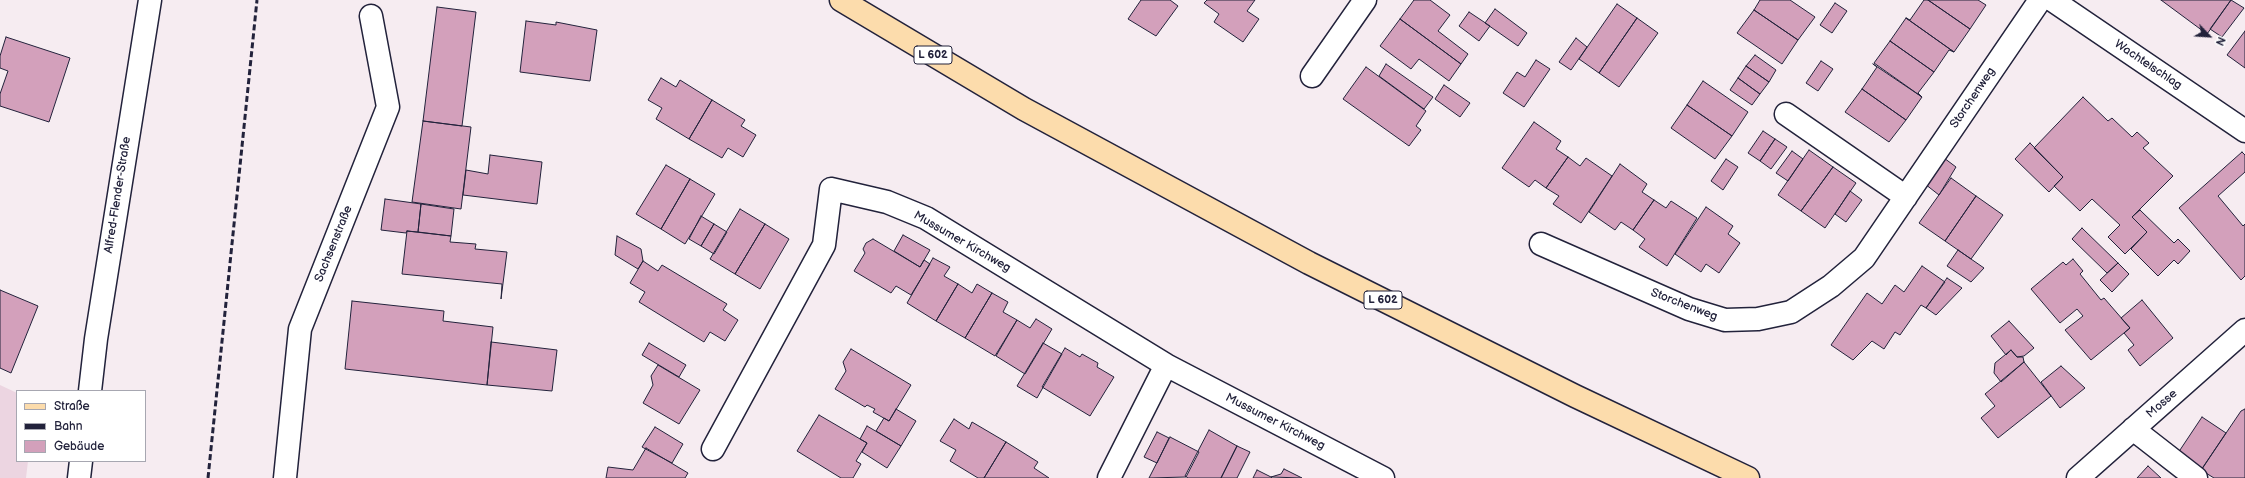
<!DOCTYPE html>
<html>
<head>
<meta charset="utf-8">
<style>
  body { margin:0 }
  #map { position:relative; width:2245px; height:478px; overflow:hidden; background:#f6ecf1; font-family:"Balsamiq Sans",sans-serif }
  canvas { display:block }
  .legend { position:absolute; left:16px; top:390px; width:130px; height:72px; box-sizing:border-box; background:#fff; border:1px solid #a7a7b1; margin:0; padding:5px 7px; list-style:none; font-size:12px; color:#22223b }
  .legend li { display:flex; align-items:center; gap:8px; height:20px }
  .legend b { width:20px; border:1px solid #a7a7b1 }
  .north { position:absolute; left:2189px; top:16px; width:40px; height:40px; -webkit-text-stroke:3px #fff; paint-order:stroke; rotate:115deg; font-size:11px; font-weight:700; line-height:16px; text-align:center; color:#22223b }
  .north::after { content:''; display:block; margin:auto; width:14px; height:18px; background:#22223b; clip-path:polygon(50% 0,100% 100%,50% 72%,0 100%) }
</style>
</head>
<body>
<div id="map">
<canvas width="2245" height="478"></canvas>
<ul class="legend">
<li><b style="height:5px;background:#fcdcac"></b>Straße</li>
<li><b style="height:5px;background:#22223b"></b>Bahn</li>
<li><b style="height:11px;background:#d3a0bb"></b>Gebäude</li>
</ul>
<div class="north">N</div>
</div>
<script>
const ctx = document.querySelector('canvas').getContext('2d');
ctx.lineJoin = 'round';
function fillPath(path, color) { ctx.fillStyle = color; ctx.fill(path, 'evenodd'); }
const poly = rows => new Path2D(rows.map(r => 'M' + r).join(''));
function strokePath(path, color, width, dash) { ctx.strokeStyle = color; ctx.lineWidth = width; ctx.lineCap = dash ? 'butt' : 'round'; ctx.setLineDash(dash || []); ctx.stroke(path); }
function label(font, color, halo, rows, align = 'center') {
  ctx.font = font + ' "Balsamiq Sans",sans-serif'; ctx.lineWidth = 3; ctx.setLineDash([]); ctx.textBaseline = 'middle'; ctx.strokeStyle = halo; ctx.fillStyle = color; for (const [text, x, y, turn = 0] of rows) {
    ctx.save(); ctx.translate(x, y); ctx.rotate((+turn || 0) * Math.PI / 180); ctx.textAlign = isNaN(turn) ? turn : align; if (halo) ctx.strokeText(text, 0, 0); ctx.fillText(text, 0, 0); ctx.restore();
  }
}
fillPath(poly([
  [0,385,17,393,17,461,28,461,26,478,0,478]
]), '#ecd5e1');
const building = poly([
  [1141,0,1170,0,1178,6,1156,36,1128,19,1141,0],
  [1207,0,1255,0,1247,11,1259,19,1243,42,1214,22,1219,14,1204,3,1207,0],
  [1414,0,1430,0,1450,15,1438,31,1468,54,1461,64,1400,19,1414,0],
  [1760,0,1790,0,1815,17,1798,40,1754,10,1760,0],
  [1924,0,1928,0,1970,29,1954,52,1906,18,1910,20,1924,0],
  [1928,0,1978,0,1986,5,1970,29,1928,0],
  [2161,0,2231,0,2207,34,2161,0],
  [2231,0,2244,8,2222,37,2210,29,2231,0],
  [1835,3,1847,11,1832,33,1820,25,1835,3],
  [1617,4,1637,18,1599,73,1579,59,1617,4],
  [437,7,476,12,462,126,423,121,437,7],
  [1495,9,1527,33,1518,46,1485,23,1495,9],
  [1754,10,1798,40,1782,64,1737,33,1754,10],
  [1469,12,1490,26,1479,41,1459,26,1469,12],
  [1637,18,1658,33,1619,87,1599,73,1637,18],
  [1906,18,1954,52,1949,50,1934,72,1890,41,1906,18],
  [1400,19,1461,64,1449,81,1419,59,1411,69,1380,46,1400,19],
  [526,21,556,25,556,22,597,30,590,81,520,72,526,21],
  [2245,31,2245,68,2227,55,2245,31],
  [6,37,70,58,49,122,0,106,0,94,8,71,0,68,0,56,6,37],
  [1576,38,1587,47,1571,70,1559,62,1576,38],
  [1890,41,1934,72,1918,93,1922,97,1874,63,1890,41],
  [1755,55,1776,70,1769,82,1746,66,1755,55],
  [1536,60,1550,69,1524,107,1503,93,1517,72,1525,77,1536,60],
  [1821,61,1833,69,1818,91,1806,83,1821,61],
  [1386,64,1433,97,1424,109,1379,76,1386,64],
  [1873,64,1922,97,1906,120,1862,89,1877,67,1873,64],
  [1746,66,1769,82,1760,94,1738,78,1746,66],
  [1366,67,1426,111,1416,126,1421,130,1409,146,1343,99,1366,67],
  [661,78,676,87,680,80,712,100,689,139,656,119,662,108,648,100,661,78],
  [1738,78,1760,94,1752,105,1730,90,1738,78],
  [1703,81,1748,112,1732,136,1687,105,1703,81],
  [1444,85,1470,103,1460,117,1435,99,1444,85],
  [1862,89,1906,120,1889,142,1845,112,1862,89],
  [2083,97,2108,121,2112,118,2132,137,2137,132,2149,143,2143,148,2173,176,2132,217,2147,232,2125,254,2108,237,2120,225,2092,199,2080,211,2054,186,2063,177,2034,148,2083,97],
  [712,100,745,120,741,126,756,135,743,157,728,148,722,158,689,139,712,100],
  [1687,105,1732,136,1715,159,1671,128,1687,105],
  [423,121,471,127,461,209,412,202,423,121],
  [1534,122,1561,141,1556,149,1568,157,1546,188,1535,180,1529,187,1502,168,1534,122],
  [1763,131,1775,139,1760,161,1748,153,1763,131],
  [1775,139,1787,147,1771,169,1760,161,1775,139],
  [2030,143,2063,177,2049,192,2015,159,2030,143],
  [1809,150,1833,167,1801,211,1778,195,1809,150],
  [1792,151,1803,159,1788,181,1776,173,1792,151],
  [2242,152,2245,155,2245,172,2218,196,2243,226,2245,224,2245,276,2241,280,2179,208,2242,152],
  [490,155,542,162,537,204,463,195,466,170,488,174,490,155],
  [1568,157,1580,166,1586,158,1612,176,1581,223,1553,204,1559,196,1546,188,1568,157],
  [1944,158,1956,167,1939,195,1925,184,1944,158],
  [1726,159,1738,167,1723,190,1711,181,1726,159],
  [1620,164,1647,184,1642,192,1654,200,1633,230,1621,222,1615,230,1589,212,1620,164],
  [666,165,690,179,661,229,636,214,666,165],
  [1833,167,1856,183,1825,228,1801,211,1833,167],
  [1951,178,1976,196,1945,241,1919,223,1951,178],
  [690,179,715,194,685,244,661,229,690,179],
  [1850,191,1862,200,1846,222,1835,214,1850,191],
  [1976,196,2003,215,1971,259,1945,241,1976,196],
  [385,199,421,204,418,232,407,231,406,233,381,230,385,199],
  [1654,200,1666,208,1671,201,1697,218,1667,266,1639,247,1645,239,1633,230,1654,200],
  [421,204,454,209,451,236,418,232,421,204],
  [1706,207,1733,226,1728,234,1740,243,1719,273,1706,264,1701,272,1675,254,1706,207],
  [740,209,765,224,735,274,710,259,740,209],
  [2140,210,2174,243,2178,239,2190,251,2178,264,2174,260,2158,276,2131,249,2147,232,2132,217,2140,210],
  [701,216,714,224,701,246,689,239,701,216],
  [714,224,727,232,714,254,701,246,714,224],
  [765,224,789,239,760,289,735,274,765,224],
  [2082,228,2118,263,2107,273,2072,239,2082,228],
  [407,231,451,236,450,242,476,244,475,249,507,252,501,299,502,284,402,274,407,231],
  [903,235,930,250,920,267,894,251,903,235],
  [617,236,641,249,643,261,638,269,615,255,617,236],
  [873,239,920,267,924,260,930,264,911,295,896,286,891,293,854,271,865,253,863,249,866,243,873,239],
  [1958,250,1984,268,1971,282,1947,266,1958,250],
  [933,258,950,267,944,276,958,284,936,321,907,303,933,258],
  [2073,259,2083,271,2080,274,2101,300,2104,298,2130,328,2091,360,2065,330,2083,316,2077,309,2060,323,2031,289,2063,262,2066,265,2073,259],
  [643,261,658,271,662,265,727,304,723,310,738,320,725,341,710,332,704,342,639,302,645,292,630,283,643,261],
  [2118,263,2129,274,2112,292,2100,280,2118,263],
  [1922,266,1945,282,1926,308,1921,305,1900,335,1895,332,1884,349,1872,341,1853,360,1831,345,1867,293,1882,304,1895,285,1904,292,1922,266],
  [1947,278,1962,288,1936,315,1926,308,1947,278],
  [958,284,972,293,977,284,992,293,965,338,936,321,958,284],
  [0,290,38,306,11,373,0,368,0,290],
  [992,293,1008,302,1003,312,1017,320,995,356,965,338,992,293],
  [2142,300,2173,338,2140,366,2128,350,2134,345,2124,333,2130,328,2121,318,2142,300],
  [352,301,444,311,443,321,493,327,487,385,345,369,352,301],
  [1036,319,1052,329,1025,374,996,356,1017,320,1030,328,1036,319],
  [2009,321,2034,348,2024,356,2017,357,2011,350,2006,355,1991,336,2009,321],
  [491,342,557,350,552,391,487,385,491,342],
  [649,343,686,365,679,377,642,355,649,343],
  [1043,343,1062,354,1037,398,1017,386,1043,343],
  [1065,348,1080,357,1082,354,1098,363,1097,367,1114,377,1090,416,1042,387,1065,348],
  [851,349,911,385,889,421,873,412,875,409,867,405,865,407,835,389,846,371,843,362,851,349],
  [2011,350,2017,357,2023,357,2024,362,2001,382,1994,373,1995,363,2011,350],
  [2024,362,2051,396,1998,438,1981,418,1995,406,1985,394,2024,362],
  [658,365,700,390,679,424,643,403,653,385,651,376,658,365],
  [2061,366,2085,388,2060,408,2041,382,2061,366],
  [896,409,916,421,901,446,876,431,884,418,889,421,896,409],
  [2245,409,2245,478,2214,478,2201,470,2241,411,2245,409],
  [819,415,867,443,856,461,861,464,853,478,841,478,797,451,819,415],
  [2202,417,2226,433,2202,469,2178,453,2202,417],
  [954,419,969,429,972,422,1006,442,984,478,978,478,950,461,956,450,940,441,954,419],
  [867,426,901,446,887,468,862,452,867,443,860,439,867,426],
  [655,427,683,444,672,463,642,447,655,427],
  [1209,430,1237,446,1221,478,1188,478,1185,476,1209,430],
  [1157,432,1169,438,1157,463,1144,457,1157,432],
  [1170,437,1199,452,1186,477,1149,478,1170,437],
  [1006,442,1038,462,1034,468,1049,478,984,478,1006,442],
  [1237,446,1250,452,1237,478,1221,478,1237,446],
  [646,448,688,473,685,478,606,478,608,467,633,470,646,448],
  [2148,466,2161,478,2137,478,2148,466],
  [1284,469,1302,478,1271,477,1281,474,1284,469],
  [1257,470,1271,477,1272,478,1253,478,1257,470]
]);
fillPath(building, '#d3a0bb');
strokePath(building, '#22223b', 1);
const minor = poly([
  [2052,0,2245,131],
  [1312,76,1365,0],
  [1786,114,1906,197],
  [1541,244,1689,309,1725,320,1758,319,1791,312,1831,286,1864,258,2040,0],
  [1166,365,1383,478],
  [90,391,96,339,150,0],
  [2133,429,2196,478],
  [713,449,824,245,831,189,887,202,926,218,1166,365,1109,478],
  [79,478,81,461],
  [285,478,300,329,388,107,371,16],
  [2078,478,2245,330]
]);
const major = poly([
  [841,0,1024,109,1309,263,1575,396,1748,478]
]);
strokePath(minor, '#22223b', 25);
strokePath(major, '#22223b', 25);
strokePath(minor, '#fff', 22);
strokePath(major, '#fcdcac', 22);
strokePath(poly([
  [208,478,257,0]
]), '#22223b', 3, [6, 3]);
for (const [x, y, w] of [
  [933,55,38],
  [1383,300,38]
]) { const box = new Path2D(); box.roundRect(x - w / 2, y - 9, w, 18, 3); ctx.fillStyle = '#fff'; ctx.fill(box); strokePath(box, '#22223b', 1); }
label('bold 11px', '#22223b', null, [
  ["L 602",933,55],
  ["L 602",1383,300]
]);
label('12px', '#22223b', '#fff', [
  ["Wachtelschlag",2148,65,34],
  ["Storchenweg",1973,98,-56],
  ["Alfred-Flender-Straße",118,195,-81],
  ["Mussumer Kirchweg",962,242,30],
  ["Sachsenstraße",334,244,-68],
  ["Storchenweg",1684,305,21],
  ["Mosse",2162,404,-41],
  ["Mussumer Kirchweg",1275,422,27]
]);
</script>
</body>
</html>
